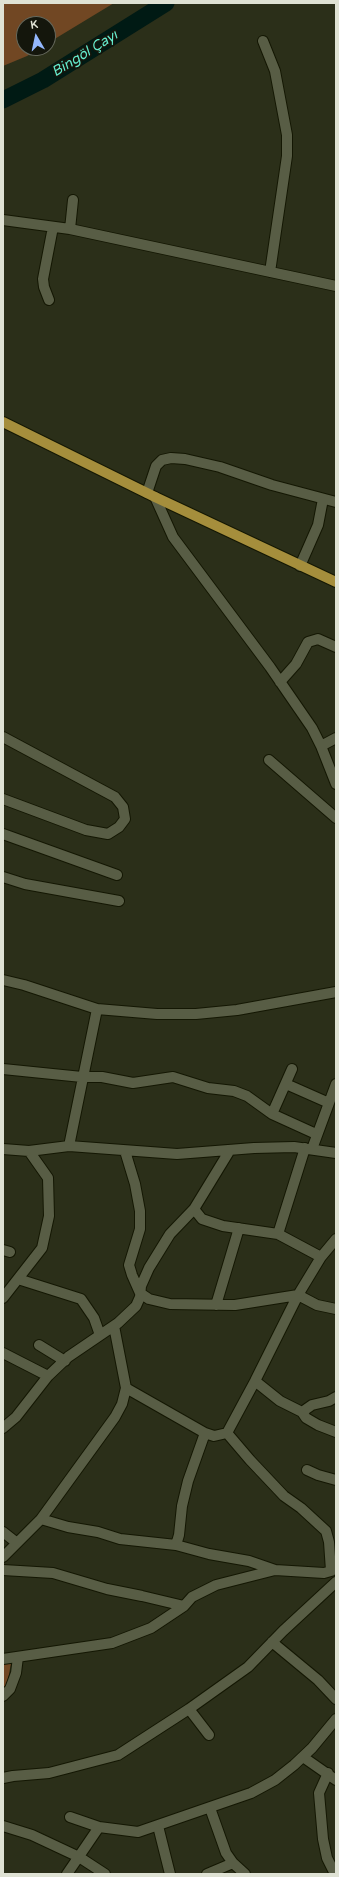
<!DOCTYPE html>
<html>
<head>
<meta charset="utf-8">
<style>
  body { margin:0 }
  #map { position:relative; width:339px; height:1877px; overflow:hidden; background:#2b2f19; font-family:"Varela Round",sans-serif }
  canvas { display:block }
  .frame { position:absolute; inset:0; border:4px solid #dfe2d4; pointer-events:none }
  .north { position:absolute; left:16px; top:16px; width:40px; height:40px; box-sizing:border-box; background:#14160c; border:1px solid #65685c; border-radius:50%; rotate:351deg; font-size:11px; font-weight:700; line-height:16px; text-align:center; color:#dfe2d4 }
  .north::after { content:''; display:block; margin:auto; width:14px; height:18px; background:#93b7fd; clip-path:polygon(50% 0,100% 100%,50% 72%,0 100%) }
</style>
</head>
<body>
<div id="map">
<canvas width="339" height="1877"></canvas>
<div class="frame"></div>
<div class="north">K</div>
</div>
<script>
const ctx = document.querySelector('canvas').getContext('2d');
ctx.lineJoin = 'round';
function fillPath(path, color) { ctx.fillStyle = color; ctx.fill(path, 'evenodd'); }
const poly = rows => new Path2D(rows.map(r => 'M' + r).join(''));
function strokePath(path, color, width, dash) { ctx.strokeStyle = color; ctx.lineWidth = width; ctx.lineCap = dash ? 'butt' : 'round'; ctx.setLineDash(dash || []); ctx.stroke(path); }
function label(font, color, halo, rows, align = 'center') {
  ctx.font = font + ' "Varela Round",sans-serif'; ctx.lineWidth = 3.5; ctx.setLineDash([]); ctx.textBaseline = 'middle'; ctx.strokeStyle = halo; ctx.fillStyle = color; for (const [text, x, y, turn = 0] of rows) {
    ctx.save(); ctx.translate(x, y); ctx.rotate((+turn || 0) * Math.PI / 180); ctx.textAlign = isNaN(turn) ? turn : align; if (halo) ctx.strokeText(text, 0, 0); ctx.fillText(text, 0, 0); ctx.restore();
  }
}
fillPath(poly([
  [3,3,114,3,48,43,48,24,24,24,24,48,40,48,27,56,3,66],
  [11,1663,7,1685,3,1690,3,1664]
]), '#714723');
strokePath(poly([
  [3,100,43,80,166,3]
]), '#001a14', 17);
const minor = poly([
  [263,41,275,71,287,135,287,156,270,272],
  [3,220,70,229,336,286],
  [70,229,73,200],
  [49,300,44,287,43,279,53,227],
  [147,493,156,466,162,460,171,458,185,459,220,467,272,485,336,502],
  [155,497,173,537,270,667,312,728,321,746,336,784],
  [300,566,318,525,323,499],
  [280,682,296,664,308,642,318,639,336,647],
  [3,737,115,797,123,807,125,819,119,827,108,834,86,830,3,799],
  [321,746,336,738],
  [269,760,336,818],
  [3,834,117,875],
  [3,877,25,884,119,901],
  [3,980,24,985,97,1009,157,1014,196,1014,237,1010,336,992],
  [3,1069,82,1077,102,1077,133,1083,173,1077,208,1088,234,1091,247,1096,272,1114,316,1134],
  [286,1084,329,1103],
  [272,1114,292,1069],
  [69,1146,97,1009],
  [3,1149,29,1151,69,1146,177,1154,254,1148,294,1147,336,1153],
  [312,1149,336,1084],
  [125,1151,135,1184,140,1211,140,1229,129,1265,132,1275,140,1293,149,1299,170,1304,235,1305,298,1295,317,1305,336,1309],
  [194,1209,202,1219,223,1226,278,1234,321,1257],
  [278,1234,305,1148],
  [3,1250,10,1252],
  [18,1279,81,1299,94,1318,100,1335],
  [3,1298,42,1248,49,1216,48,1178,29,1151],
  [216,1305,239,1228],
  [39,1345,65,1361],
  [3,1353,48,1376],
  [255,1381,280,1401,302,1412,312,1405,329,1401,336,1397],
  [126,1388,205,1433,214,1436,227,1433,255,1381,298,1295,321,1257,336,1239],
  [302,1412,306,1418,318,1425,336,1432],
  [3,1428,16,1417,48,1376,68,1357,118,1323,136,1306,140,1297,141,1286,149,1268,170,1234,194,1209,230,1150],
  [307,1470,318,1475,336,1480],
  [41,1519,68,1527,98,1532,120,1539,176,1545,209,1554,249,1561,275,1570],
  [3,1532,17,1543],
  [176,1545,179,1535,182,1506,188,1481,205,1433],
  [3,1557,41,1519,115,1417,122,1404,126,1388,114,1326],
  [3,1570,53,1573,107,1589,142,1596,184,1606],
  [272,1642,318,1680,336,1699],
  [3,1659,112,1643,151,1628,184,1606,192,1597,216,1585,275,1570,324,1573,331,1571,329,1542,326,1531,301,1508,284,1496,250,1460,227,1433],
  [3,1696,10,1689,16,1673,18,1657],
  [189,1709,209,1735],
  [303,1757,336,1780],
  [328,1773,319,1793,323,1839,327,1858,335,1874],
  [3,1778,13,1776,49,1773,118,1755,189,1709,248,1667,283,1631,336,1582],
  [210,1808,226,1853,233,1863,245,1874],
  [70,1817,99,1827,138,1832,251,1793,275,1780,294,1765,312,1748,336,1719],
  [3,1826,32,1835,79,1857,105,1874],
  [158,1826,170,1874],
  [67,1874,99,1827],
  [207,1874,233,1863]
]);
const major = poly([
  [3,422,155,497,336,582]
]);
strokePath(minor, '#141703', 12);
strokePath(major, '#141703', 12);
strokePath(minor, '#585d45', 10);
strokePath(major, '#a58e3c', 10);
label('italic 14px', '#65edcf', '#14160c', [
  ["Bingöl Çayı",85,54,-32]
]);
</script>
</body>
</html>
